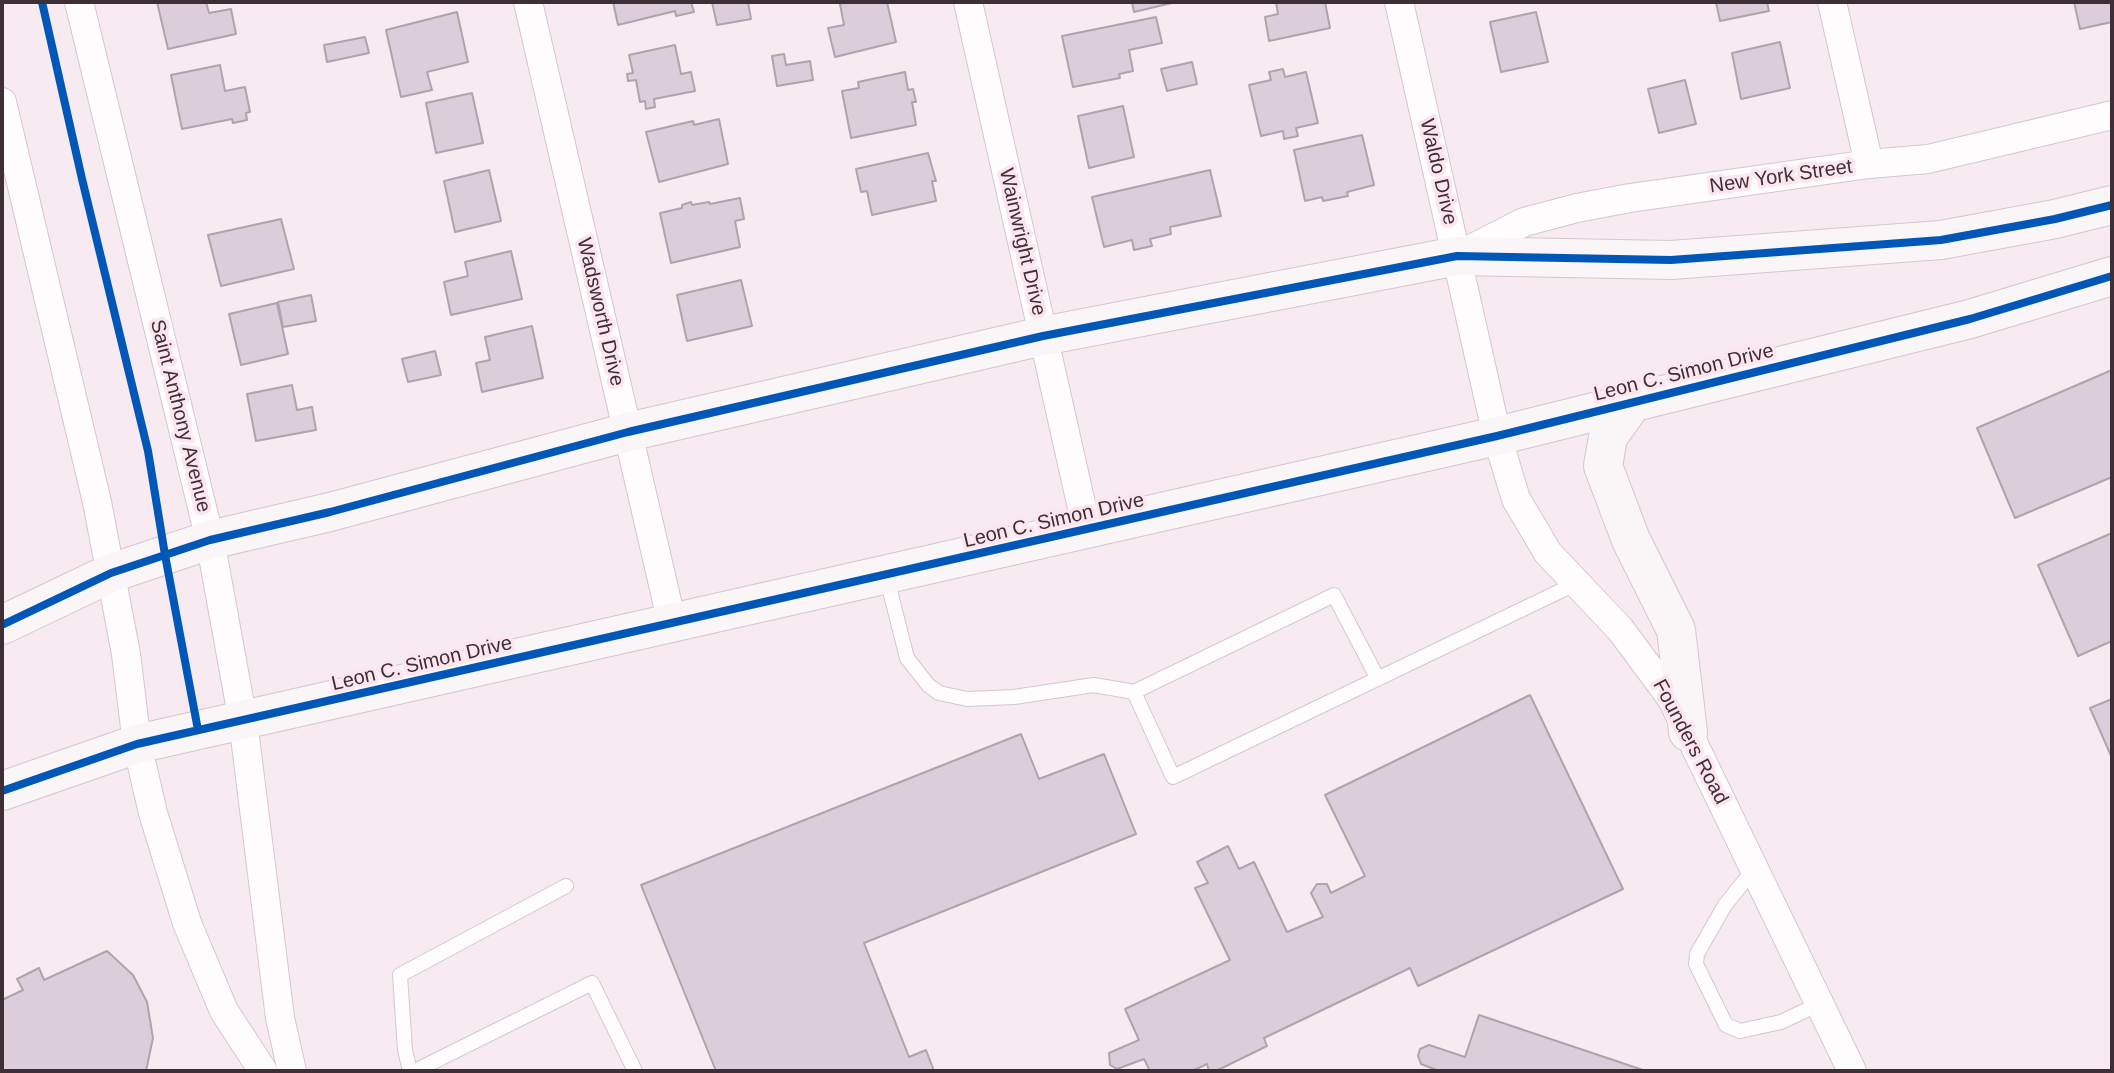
<!DOCTYPE html>
<html>
<head>
<meta charset="utf-8">
<style>
  body { margin:0 }
  #map { position:relative; width:2114px; height:1073px; overflow:hidden; background:#f7eaf0; font-family:Helvetica,sans-serif }
  canvas { display:block }
  .frame { position:absolute; inset:0; border:4px solid #3d2f35; pointer-events:none }
</style>
</head>
<body>
<div id="map">
<canvas width="2114" height="1073"></canvas>
<div class="frame"></div>
</div>
<script>
const ctx = document.querySelector('canvas').getContext('2d');
ctx.lineJoin = 'round';
function fillPath(path, color) { ctx.fillStyle = color; ctx.fill(path, 'evenodd'); }
const poly = rows => new Path2D(rows.map(r => 'M' + r).join(''));
function strokePath(path, color, width, dash) { ctx.strokeStyle = color; ctx.lineWidth = width; ctx.lineCap = dash ? 'butt' : 'round'; ctx.setLineDash(dash || []); ctx.stroke(path); }
function label(font, color, halo, rows, align = 'center') {
  ctx.font = font + ' Helvetica,sans-serif'; ctx.lineWidth = 7; ctx.setLineDash([]); ctx.textBaseline = 'middle'; ctx.strokeStyle = halo; ctx.fillStyle = color; for (const [text, x, y, turn = 0] of rows) {
    ctx.save(); ctx.translate(x, y); ctx.rotate((+turn || 0) * Math.PI / 180); ctx.textAlign = isNaN(turn) ? turn : align; if (halo) ctx.strokeText(text, 0, 0); ctx.fillText(text, 0, 0); ctx.restore();
  }
}
const building = poly([
  [157,2,206,2,209,13,231,9,236,34,168,49,157,2],
  [613,2,691,2,694,12,676,16,675,11,618,25,613,2],
  [712,2,748,2,751,19,717,25,712,2],
  [847,2,887,2,896,42,835,57,828,28,844,25,840,4,847,2],
  [1132,2,1176,2,1134,12,1132,2],
  [1276,2,1325,2,1330,28,1269,41,1265,17,1278,14,1276,2],
  [1716,2,1767,2,1769,11,1720,21,1716,2],
  [2074,2,2112,2,2112,22,2080,29,2074,2],
  [457,12,468,62,427,72,432,90,401,97,386,30,457,12],
  [1536,12,1548,62,1501,72,1490,22,1536,12],
  [1156,17,1162,43,1129,50,1133,71,1119,74,1120,78,1073,87,1062,36,1156,17],
  [365,37,369,53,327,62,324,45,365,37],
  [1780,42,1790,88,1741,99,1732,53,1780,42],
  [675,45,681,74,691,72,695,91,654,99,655,107,646,109,645,101,640,102,636,80,628,81,627,74,633,73,629,55,675,45],
  [784,54,786,65,810,61,813,80,777,86,772,56,784,54],
  [1192,62,1197,84,1167,91,1161,69,1192,62],
  [220,65,225,91,245,87,250,112,246,113,247,120,233,123,232,119,182,129,171,75,220,65],
  [1283,69,1285,77,1306,72,1318,123,1296,128,1298,136,1284,139,1283,131,1261,136,1249,85,1271,80,1269,72,1283,69],
  [905,72,908,90,913,89,916,102,912,102,916,125,851,138,842,91,859,88,858,82,905,72],
  [1685,80,1696,124,1659,133,1648,89,1685,80],
  [472,93,483,143,436,153,426,103,472,93],
  [1123,106,1134,157,1089,168,1078,116,1123,106],
  [719,119,728,164,659,182,646,132,693,121,694,125,719,119],
  [1362,135,1374,185,1347,192,1348,196,1323,201,1322,197,1305,201,1294,150,1362,135],
  [928,153,936,181,932,181,936,201,872,215,867,191,861,192,856,169,928,153],
  [489,170,501,221,455,232,444,181,489,170],
  [1210,170,1221,216,1170,227,1171,234,1150,239,1152,246,1134,250,1132,240,1104,247,1092,197,1210,170],
  [740,198,744,219,735,221,740,247,671,263,660,213,682,208,682,205,691,202,692,205,709,202,710,204,740,198],
  [281,219,294,269,221,286,208,235,281,219],
  [511,251,522,299,451,315,444,282,468,276,465,262,511,251],
  [741,280,752,326,687,341,677,295,741,280],
  [311,295,316,321,283,327,278,302,311,295],
  [277,303,288,354,241,365,229,314,277,303],
  [532,326,543,378,482,392,476,363,490,360,485,337,532,326],
  [435,351,441,375,408,382,402,359,435,351],
  [2112,370,2112,477,2015,518,1977,428,2112,370],
  [292,385,297,410,312,407,316,430,256,441,247,394,292,385],
  [2112,533,2112,641,2078,656,2038,565,2112,533],
  [1530,695,1623,889,1418,986,1410,968,1264,1038,1267,1046,1216,1071,1209,1071,1207,1064,1192,1071,1150,1071,1144,1059,1117,1069,1110,1065,1109,1053,1139,1040,1125,1009,1230,960,1195,888,1208,883,1197,862,1228,846,1239,869,1254,862,1287,932,1323,917,1311,893,1317,884,1327,884,1331,893,1365,876,1325,795,1530,695],
  [2112,699,2112,758,2090,708,2112,699],
  [1021,734,1039,779,1104,754,1136,834,864,943,909,1057,926,1050,934,1071,716,1071,641,885,1021,734],
  [107,951,133,975,147,1002,153,1038,146,1071,2,1071,2,1000,23,990,17,979,39,968,44,980,107,951],
  [1479,1015,1646,1071,1439,1071,1421,1064,1418,1056,1420,1049,1429,1045,1465,1057,1479,1015]
]);
fillPath(building, '#dccdda');
strokePath(building, '#aea5ac', 2);
const service = poly([
  [886,575,907,658,928,685,939,693,967,699,1014,697,1094,685,1134,692,1173,777,1575,584],
  [1134,692,1334,595,1378,679],
  [1754,869,1725,905,1697,954,1696,964,1726,1025,1740,1031,1781,1022,1819,1004],
  [410,1071,405,1050,400,975,566,886],
  [415,1071,592,983,635,1071]
]);
const minor = poly([
  [79,2,210,540,243,721,280,1018,292,1071],
  [528,2,672,623],
  [968,2,1087,530],
  [1399,2,1497,436,1516,499,1548,553,1620,629,1672,699,1852,1071],
  [1832,2,1869,164],
  [2,102,97,502,126,654,137,744,153,813,187,923,224,1011,263,1071],
  [1459,255,1524,222,1577,208,1630,198,1869,164,1928,159,2112,115]
]);
const secondary = poly([
  [1633,402,1608,437,1603,466,1631,540,1676,630,1688,732],
  [2,625,111,573,210,540,330,512,628,432,1043,336,1457,256,1671,260,1941,240,2055,219,2112,205],
  [2,791,137,744,1497,436,1970,319,2112,276]
]);
strokePath(service, '#d4c7cd', 16);
strokePath(minor, '#d4c7cd', 30);
strokePath(secondary, '#d4c7cd', 40);
strokePath(service, '#fefcfd', 14);
strokePath(minor, '#fefcfd', 28);
strokePath(secondary, '#faf5f6', 38);
strokePath(poly([
  [42,2,82,179,148,451,165,555,198,730],
  [2,625,111,573,210,540,330,512,628,432,1043,336,1457,256,1671,260,1941,240,2055,219,2112,205],
  [2,791,137,744,1497,436,1970,319,2112,276]
]), '#0057b8', 8);
label('20px', '#3d2f35', '#fce5ef', [
  ["Waldo Drive",1438,172,77],
  ["New York Street",1781,177,-8],
  ["Wainwright Drive",1022,242,77],
  ["Wadsworth Drive",600,312,77],
  ["Leon C. Simon Drive",1684,373,-14],
  ["Saint Anthony Avenue",180,416,76],
  ["Leon C. Simon Drive",1054,521,-13],
  ["Leon C. Simon Drive",422,664,-13],
  ["Founders Road",1690,742,62]
]);
</script>
</body>
</html>
